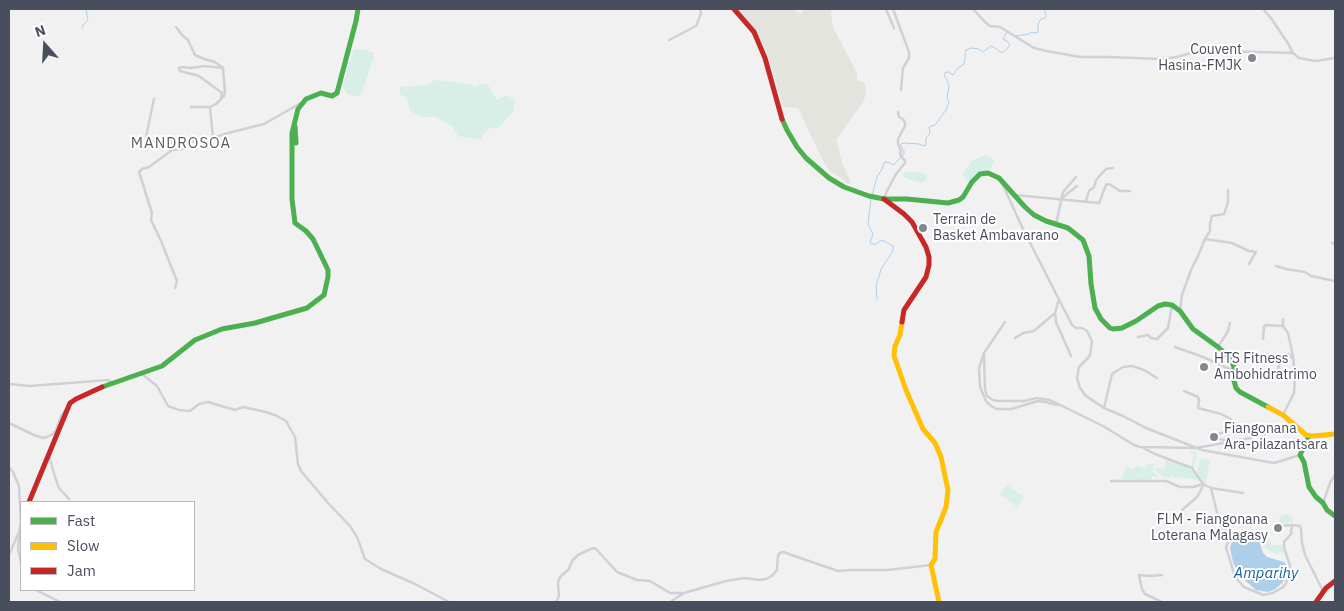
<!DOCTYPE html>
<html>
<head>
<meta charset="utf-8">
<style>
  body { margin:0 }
  #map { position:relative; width:1344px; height:611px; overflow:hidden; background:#f1f1f1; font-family:"IBM Plex Sans",sans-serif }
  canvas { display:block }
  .frame { position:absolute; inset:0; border:10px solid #494e5c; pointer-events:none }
  .legend { position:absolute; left:20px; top:501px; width:175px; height:90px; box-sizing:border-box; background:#fff; border:1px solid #b6b8be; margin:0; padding:6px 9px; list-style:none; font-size:15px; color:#494e5c }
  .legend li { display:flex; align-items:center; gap:10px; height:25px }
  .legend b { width:25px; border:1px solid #b6b8be }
  .north { position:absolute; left:20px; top:20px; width:50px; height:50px; -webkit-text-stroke:4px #fff; paint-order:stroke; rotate:341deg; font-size:14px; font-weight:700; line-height:20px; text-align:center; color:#494e5c }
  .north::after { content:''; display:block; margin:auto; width:18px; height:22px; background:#494e5c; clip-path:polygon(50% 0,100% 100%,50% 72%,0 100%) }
</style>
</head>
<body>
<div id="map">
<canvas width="1344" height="611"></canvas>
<div class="frame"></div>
<ul class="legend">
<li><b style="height:6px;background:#4caf50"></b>Fast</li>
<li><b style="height:6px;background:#ffc107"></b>Slow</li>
<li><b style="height:6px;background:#c62828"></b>Jam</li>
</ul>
<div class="north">N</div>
</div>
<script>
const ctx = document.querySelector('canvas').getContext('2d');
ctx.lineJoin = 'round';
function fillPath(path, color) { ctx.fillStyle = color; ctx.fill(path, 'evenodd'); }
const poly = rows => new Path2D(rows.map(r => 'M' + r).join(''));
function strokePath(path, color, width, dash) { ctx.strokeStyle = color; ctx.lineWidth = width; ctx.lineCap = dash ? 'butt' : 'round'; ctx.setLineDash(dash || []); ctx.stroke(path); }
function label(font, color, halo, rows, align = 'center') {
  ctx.font = font + ' "IBM Plex Sans",sans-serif'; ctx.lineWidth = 4; ctx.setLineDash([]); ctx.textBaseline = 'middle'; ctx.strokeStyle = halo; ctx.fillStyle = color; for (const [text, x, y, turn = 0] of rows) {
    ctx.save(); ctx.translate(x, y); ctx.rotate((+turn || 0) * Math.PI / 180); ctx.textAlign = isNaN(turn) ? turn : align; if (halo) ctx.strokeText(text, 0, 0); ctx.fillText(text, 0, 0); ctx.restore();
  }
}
fillPath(poly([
  [354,49,365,50,374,53,374,56,361,95,354,96,347,94,344,89,343,84,353,52],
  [434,80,470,84,475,87,480,84,488,85,497,100,507,95,515,100,513,112,497,129,491,127,485,132,481,140,458,136,452,126,436,117,421,117,410,111,407,99,400,94,400,87,427,85],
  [985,155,994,160,992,166,988,173,980,174,970,183,962,175,972,161],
  [907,171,921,172,926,174,927,179,921,183,907,179,902,175],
  [1191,450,1197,453,1196,457,1210,460,1206,483,1203,482,1197,471,1200,459,1196,458,1194,468,1191,467,1194,454,1190,453],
  [1166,459,1182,464,1190,469,1195,473,1198,480,1174,477,1172,475,1169,478,1165,478,1155,470,1154,468,1164,469],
  [1149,463,1154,465,1152,471,1160,477,1152,477,1151,481,1122,479,1126,467,1132,469,1136,466,1145,468],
  [1007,485,1024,497,1017,507,1000,494],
  [1289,514,1290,516,1292,515,1293,522,1280,524,1279,517,1283,516,1283,515],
  [1263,535,1266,535,1272,545,1281,545,1283,549,1283,552,1279,553,1274,553,1265,548,1260,537]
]), '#d7efe6');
fillPath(poly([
  [738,9,792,9,801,14,803,9,832,9,831,13,832,21,834,29,857,73,857,80,865,83,866,94,863,102,836,140,842,162,851,183,847,184,844,180,831,172,824,163,798,108,783,107,775,78,763,44,755,30]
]), '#e4e4de');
fillPath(poly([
  [1250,532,1255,534,1259,540,1263,553,1267,557,1284,562,1289,568,1287,576,1282,583,1274,590,1268,592,1256,590,1239,575,1233,562,1230,548,1232,542,1241,534]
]), '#aecfea');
strokePath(poly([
  [82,28,83,25,88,20,86,9],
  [1015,36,1029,34,1031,32,1035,33,1038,32,1038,24,1041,19,1045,18,1046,15,1044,9],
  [872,195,877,177,882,169,884,163,887,162,894,165,899,159,904,154,904,151,901,146,901,144,904,143,919,144,924,146,926,145,926,138,930,133,929,127,935,125,946,110,949,102,947,97,949,88,948,82,944,75,946,72,948,72,953,75,958,68,964,64,966,50,972,48,979,49,983,52,991,46,995,48,1000,52,1004,52,1010,45,1008,42,1003,39,1007,32],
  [871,199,868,224,873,234,870,242,871,244,876,244,881,240,884,241,893,246,893,251,881,269,879,277,876,284,877,299]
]), '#aecfea', 1);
strokePath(poly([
  [886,9,894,28],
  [893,9,909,52,909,58,903,68,901,90],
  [973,9,985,22,990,26,1000,27,1034,48,1046,51,1081,57,1109,57,1161,59,1177,57,1198,51,1219,51,1293,53,1299,58,1315,61,1335,58],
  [1263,9,1271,18,1289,45,1293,53],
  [176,27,183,36,188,40,195,55,204,59,215,62,223,68,204,66,191,68,182,67,179,68,180,71,199,76,222,93,221,99,216,104,210,107,213,138],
  [669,40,696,26,701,14,700,9],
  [222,98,224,96,225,92,223,68],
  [154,99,146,137,147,140,159,143,189,142,213,138,228,133,264,124,301,103],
  [191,107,210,107],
  [1002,183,1023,229,1072,325,1076,328,1082,328,1087,331,1092,341,1090,355,1087,359,1079,367,1077,378,1080,388,1086,396,1104,408,1123,416,1146,428,1202,450,1274,463,1300,455],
  [1015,195,1099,203,1106,185,1109,184,1120,191,1130,191],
  [1062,198,1077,186],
  [884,199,887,191,896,174,905,163,905,160,903,159,900,154,901,152,898,143,898,139,905,126,905,123,903,119,899,117,898,112],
  [1086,201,1089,191,1094,187,1096,180,1106,169,1113,168],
  [1056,224,1063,192,1076,177],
  [1205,239,1232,243,1249,251,1256,252,1249,264],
  [1332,243,1335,244],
  [1276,266,1286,269,1305,272,1311,276,1335,281],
  [175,288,177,281,161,241,151,220,152,213,139,172,142,169,149,167,172,150,184,149,189,142],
  [1059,299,1055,313,1056,322,1071,356],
  [1180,310,1182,295,1191,270,1198,256,1205,239,1210,231,1210,224,1212,216,1224,214,1228,202,1228,190],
  [1283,319,1283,326,1288,333,1293,356,1295,376,1294,393,1283,415],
  [1005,322,984,353,979,368,980,387,986,401,991,406,997,409,1011,409,1038,401,1045,402,1057,405],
  [1138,337,1148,335,1151,338,1157,339,1168,328,1172,305],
  [1015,338,1023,333,1034,331,1055,313],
  [1263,339,1264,326,1266,325,1283,326],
  [1175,347,1203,357,1234,371],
  [1218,347,1228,331,1230,323],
  [984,353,985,389,987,396,993,400,998,401,1024,401,1037,398,1050,400,1103,426,1134,445,1140,447,1196,448,1251,438,1259,432,1265,434,1269,431],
  [1278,369,1281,357,1289,354,1293,359],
  [142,374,157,386,168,406,179,410,190,411,199,404,208,402,235,410,243,407,266,412,275,415,286,421,295,437,298,464,301,471,328,503,350,526,357,537,365,559,381,569,415,584,449,602],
  [9,384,30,386,108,380,111,382],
  [1184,391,1198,397,1199,400,1198,408,1221,414,1231,419,1231,423,1225,432,1218,434,1218,438,1219,439,1230,441],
  [1104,408,1112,374,1123,367,1132,366,1144,370,1157,378],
  [9,423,34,435,43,438,47,437,53,434,56,430,61,416,66,409],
  [1143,448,1155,454,1192,468,1203,484,1211,488,1243,493],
  [49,455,55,477,59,488,69,499],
  [9,467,13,472,19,486,21,521],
  [1111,481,1166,481,1180,487,1193,487,1203,484],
  [1211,488,1221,529,1223,531,1226,531],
  [1323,503,1330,483,1335,475],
  [1182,510,1197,497,1204,484],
  [1275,526,1292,525],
  [1242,531,1230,538,1226,547,1235,577,1244,587,1263,595,1273,593,1283,587,1286,583,1290,571,1290,565,1284,548,1284,542,1291,534,1292,525,1300,526,1301,528,1302,543,1305,555,1323,591],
  [19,534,18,550,21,562],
  [9,555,19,532,21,522],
  [36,590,60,602],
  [556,602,559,596,558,583,560,577,569,569,572,561,578,555,593,548,596,549,617,572,637,580,650,581,670,593,682,593],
  [670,602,684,593,726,581,745,578,759,580,766,579,772,576,777,570,778,555,780,553,783,552,838,571,851,570,887,570,931,565],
  [1162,602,1145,594,1142,589,1139,575,1150,576,1162,575]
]), '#cfd1d4', 2.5);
strokePath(poly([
  [782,119,787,130,797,147,806,158,829,178,844,187,869,196,884,199,907,199,948,203,959,200,963,197,972,182,980,174,988,173,999,178,1025,207,1034,215,1046,221,1068,228,1083,240,1089,256,1091,284,1095,308,1101,319,1110,328,1113,329,1122,328,1136,321,1158,306,1165,304,1172,305,1180,311,1193,329,1218,347,1230,358,1234,367,1234,381,1236,388,1240,392,1268,407],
  [295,126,296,143],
  [102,387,162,366,195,340,222,329,255,323,307,308,324,295,328,277,328,270,313,239,306,231,295,223,292,199,292,133,298,109,306,99,321,93,332,96,337,93,356,21,358,9],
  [1309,436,1300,455,1304,462,1309,487,1316,497,1323,503,1327,510,1335,516]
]), '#4caf50', 5);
strokePath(poly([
  [902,322,900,335,895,346,894,356,906,390,923,429,935,443,941,457,948,490,946,507,936,532,935,559,931,565,939,602],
  [1268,407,1283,415,1306,435,1313,436,1335,434]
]), '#ffc107', 5);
strokePath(poly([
  [734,9,754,32,765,58,782,119],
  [884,199,904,214,912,222,926,247,929,257,929,265,926,277,904,310,902,322],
  [29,502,70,403,76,399,102,387],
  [1316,602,1326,588,1335,581]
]), '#c62828', 5);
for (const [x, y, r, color] of [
  [1252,58,5,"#848790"],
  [923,228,5,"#848790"],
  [1204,367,5,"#848790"],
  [1214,437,5,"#848790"],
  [1278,528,5,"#848790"]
]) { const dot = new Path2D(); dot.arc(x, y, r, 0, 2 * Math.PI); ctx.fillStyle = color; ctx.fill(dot); strokePath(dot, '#fff', 2); }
label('14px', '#494e5c', '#fff', [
  ["Couvent",1242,50,"right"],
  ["Hasina-FMJK",1242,66,"right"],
  ["Terrain de",933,220],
  ["Basket Ambavarano",933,236],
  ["HTS Fitness",1214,359],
  ["Ambohidratrimo",1214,375],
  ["Fiangonana",1224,429],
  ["Ara-pilazantsara",1224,445],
  ["FLM - Fiangonana",1268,520,"right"],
  ["Loterana Malagasy",1268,536,"right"]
], 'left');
ctx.letterSpacing = '1px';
label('15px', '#5d5e64', '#fff', [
  ["MANDROSOA",181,144]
]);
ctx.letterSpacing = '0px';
label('italic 15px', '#1562a3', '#fff', [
  ["Amparihy",1266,574]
]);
</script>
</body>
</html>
